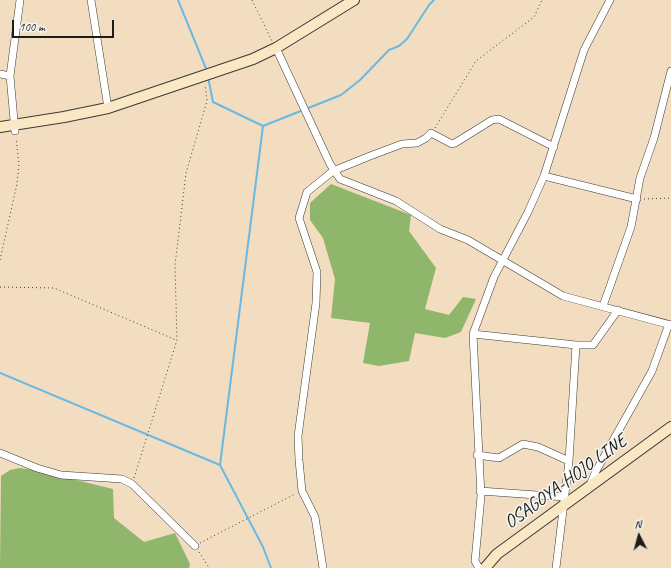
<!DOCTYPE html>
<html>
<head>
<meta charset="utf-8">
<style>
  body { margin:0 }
  #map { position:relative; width:671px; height:568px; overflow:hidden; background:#f3ddc0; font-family:Caveat,sans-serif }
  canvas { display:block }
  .north { position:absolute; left:619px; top:516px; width:40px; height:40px; -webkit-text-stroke:3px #f6f6f2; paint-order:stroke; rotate:354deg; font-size:11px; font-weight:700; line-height:16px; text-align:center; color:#1c1c1c }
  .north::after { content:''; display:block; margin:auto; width:14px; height:18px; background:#1c1c1c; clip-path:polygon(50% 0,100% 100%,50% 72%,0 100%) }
  .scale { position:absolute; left:12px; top:20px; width:102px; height:18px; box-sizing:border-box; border:2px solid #1c1c1c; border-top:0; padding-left:5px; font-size:12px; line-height:14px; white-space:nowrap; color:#1c1c1c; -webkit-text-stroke:3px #f6f6f2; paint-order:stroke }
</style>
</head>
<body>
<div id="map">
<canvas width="671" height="568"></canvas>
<div class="north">N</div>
<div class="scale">100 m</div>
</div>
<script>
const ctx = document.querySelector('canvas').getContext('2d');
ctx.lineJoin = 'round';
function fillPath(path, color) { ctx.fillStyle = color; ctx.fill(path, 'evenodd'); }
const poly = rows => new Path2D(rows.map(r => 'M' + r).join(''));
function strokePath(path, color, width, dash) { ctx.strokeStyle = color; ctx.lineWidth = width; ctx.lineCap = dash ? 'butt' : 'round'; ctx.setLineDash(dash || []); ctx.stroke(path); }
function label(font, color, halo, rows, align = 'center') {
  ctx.font = font + ' Caveat,sans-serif'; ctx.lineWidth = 3; ctx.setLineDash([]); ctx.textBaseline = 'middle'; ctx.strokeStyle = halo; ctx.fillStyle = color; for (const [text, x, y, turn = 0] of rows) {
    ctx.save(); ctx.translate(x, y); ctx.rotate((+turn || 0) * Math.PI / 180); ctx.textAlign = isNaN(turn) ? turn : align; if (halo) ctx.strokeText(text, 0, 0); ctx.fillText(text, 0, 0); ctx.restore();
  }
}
fillPath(poly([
  [331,184,411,215,409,231,436,268,425,309,449,315,463,297,476,299,461,332,445,338,415,333,409,361,379,366,363,363,370,323,331,318,335,279,323,238,310,220,310,203],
  [19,468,35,470,113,489,114,518,144,542,175,533,190,564,189,568,0,568,1,476,10,470]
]), '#8fb66b');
strokePath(poly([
  [178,0,207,71],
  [208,77,213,102,263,126],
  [0,373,220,465,263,547,271,568],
  [220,465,263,126,341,95,360,80,389,50,399,46,407,39,429,5,434,0]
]), '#6ab9e4', 2);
const street = poly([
  [91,0,108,108],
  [276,48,330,164,340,179,396,201,440,229,468,240,563,296,671,325],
  [0,74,10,76],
  [15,131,10,76,20,0],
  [544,176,637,199],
  [603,306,631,227,640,178,654,138,671,71],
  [473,334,576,345,593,345,618,310],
  [0,453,37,468,61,475,122,479,132,484,195,546],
  [477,455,499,458,523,444,538,447,569,461],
  [590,485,596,471,652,371,669,324],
  [480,491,565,497],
  [323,568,315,517,302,491,299,460,298,436,316,303,317,272,299,218,307,192,333,171,370,156,402,144,417,143,426,138,431,133,452,144,455,143,492,120,499,119,554,147],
  [479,568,475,561,481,496,473,334,494,277,528,212,544,176,584,50,610,0],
  [556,568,569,461,576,345]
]);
const secondary = poly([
  [0,127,64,117,108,108,253,59,276,48,354,0],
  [485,568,497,554,671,427]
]);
strokePath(street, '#3c3935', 8);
strokePath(secondary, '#3c3935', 12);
strokePath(poly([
  [252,0,272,41],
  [435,128,476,61,534,17,542,0],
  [644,199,671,198],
  [0,260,17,184,19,164,16,138],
  [0,287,54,288,176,340],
  [134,478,177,340,175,265,186,173,207,101,205,85],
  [200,543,295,494],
  [199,552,209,568]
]), '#3c3935', 1, [1, 3]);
strokePath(street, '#fff', 7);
strokePath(secondary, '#fae7c3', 10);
label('19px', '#1c1c1c', '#f6f6f2', [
  ["OSAGOYA-HOJO LINE",566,482,-36]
]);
</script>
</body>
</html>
